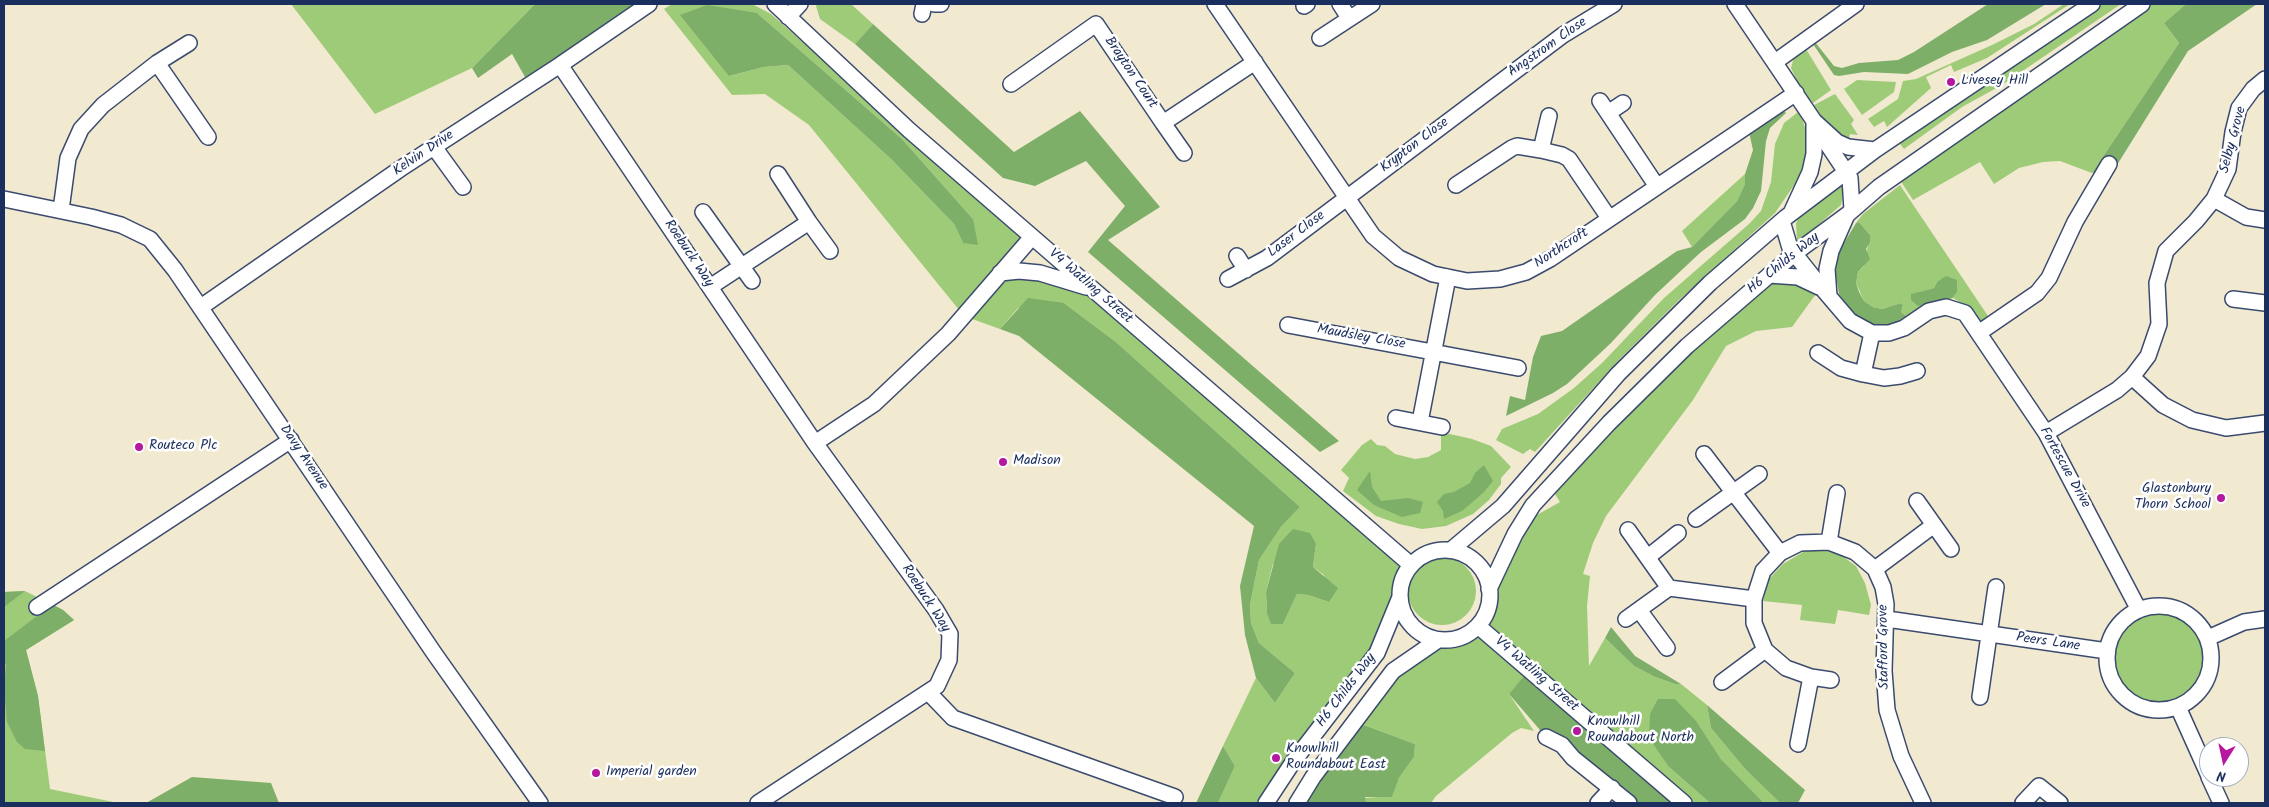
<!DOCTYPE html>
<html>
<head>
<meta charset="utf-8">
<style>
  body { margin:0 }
  #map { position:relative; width:2269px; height:807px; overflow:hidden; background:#f2e9d1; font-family:Kalam,sans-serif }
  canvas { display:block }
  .frame { position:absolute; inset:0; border:5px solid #1b2f5e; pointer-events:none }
  .north { position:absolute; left:2199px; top:737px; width:50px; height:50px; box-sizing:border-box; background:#fff; border:1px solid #a4acbf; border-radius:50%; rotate:190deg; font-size:14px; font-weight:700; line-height:20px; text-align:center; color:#1b2f5e }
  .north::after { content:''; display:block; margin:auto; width:18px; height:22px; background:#b5179e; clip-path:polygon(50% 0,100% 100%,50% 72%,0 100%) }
</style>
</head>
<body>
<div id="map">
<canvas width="2269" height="807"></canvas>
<div class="frame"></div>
<div class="north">N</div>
</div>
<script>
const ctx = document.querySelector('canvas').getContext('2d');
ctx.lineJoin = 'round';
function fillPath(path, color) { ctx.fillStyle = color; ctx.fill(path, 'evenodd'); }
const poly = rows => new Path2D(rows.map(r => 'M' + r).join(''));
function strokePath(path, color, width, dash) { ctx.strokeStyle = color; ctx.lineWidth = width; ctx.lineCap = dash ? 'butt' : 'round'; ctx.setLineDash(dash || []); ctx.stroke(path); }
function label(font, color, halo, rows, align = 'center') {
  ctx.font = font + ' Kalam,sans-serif'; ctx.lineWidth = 5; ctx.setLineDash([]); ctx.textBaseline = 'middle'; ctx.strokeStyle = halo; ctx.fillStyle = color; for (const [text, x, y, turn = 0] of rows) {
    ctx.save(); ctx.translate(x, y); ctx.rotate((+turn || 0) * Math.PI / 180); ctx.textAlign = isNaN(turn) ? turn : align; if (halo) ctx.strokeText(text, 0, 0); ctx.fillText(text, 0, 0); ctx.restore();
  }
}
fillPath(poly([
  [291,4,535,4,472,68,375,114],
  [672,4,752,4,771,14,850,84,1032,237,1001,273,1092,289,1411,565,1401,583,1400,597,1377,653,1266,803,1218,803,1235,766,1223,746,1256,678,1275,703,1295,673,1259,643,1251,623,1250,605,1259,560,1281,527,1300,507,1116,342,1064,303,1018,308,1000,329,964,316,809,125,765,94,732,95,664,9],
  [757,13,902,139,973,219,963,243,954,224,891,159,788,65,764,67,729,76],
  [1316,544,1313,567,1324,575,1329,602,1308,595,1297,594,1283,624,1267,613,1266,592,1273,564],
  [817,4,851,4,873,24,855,44,820,19,816,6],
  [2064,4,2070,4,1987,58,1954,72,1951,65,1926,77,1931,88,1887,127,1884,121,1874,127,1868,119,1898,99,1903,81,1916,79,1992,45,2034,24],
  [2103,4,2121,4,2002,85,1962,107,1904,149,1896,139,2066,26],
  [2142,4,2186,4,2164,23,2179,43,2092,173,2060,161,2043,162,2019,168,1994,184,1980,162,1913,200,1898,177],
  [1806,49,1831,90,1813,103,1799,85,1791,68,1794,57],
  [1857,80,1896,82,1894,92,1862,115,1844,89],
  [1835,94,1854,120,1851,124,1858,135,1850,134,1849,140,1831,131,1814,105],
  [1798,112,1803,121,1807,134,1806,151,1801,175,1775,213,1679,300,1618,361,1535,452,1530,449,1523,454,1496,440,1502,429,1538,414,1574,388,1602,363,1664,298,1749,224,1761,211,1771,182,1775,144,1784,123],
  [1745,174,1745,184,1737,201,1692,247,1682,231],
  [1839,184,1844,189,1841,205,1801,240,1797,240,1796,223,1801,214],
  [1900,185,1916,209,1990,319,1981,324,1972,309,1953,298,1930,305,1906,316,1901,312,1903,305,1901,303,1882,309,1873,307,1864,301,1856,283,1858,272,1864,266,1870,235,1859,222,1856,223,1863,214],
  [1937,282,1952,297,1938,300,1912,294,1934,288],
  [1795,253,1821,287,1792,327,1756,331,1726,346,1693,400,1606,516,1593,543,1583,574,1590,576,1587,606,1589,666,1605,638,1634,666,1655,677,1675,684,1681,684,1707,705,1711,728,1745,769,1780,803,1764,803,1721,759,1697,722,1669,767,1710,803,1684,803,1516,686,1509,694,1534,731,1521,728,1512,733,1436,796,1431,803,1366,803,1364,798,1392,796,1399,778,1414,757,1415,744,1364,725,1360,715,1393,671,1438,640,1450,640,1466,635,1478,626,1484,618,1489,601,1489,589,1514,554,1535,516,1560,502,1555,494,1609,423],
  [1441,432,1472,439,1491,446,1511,467,1501,478,1501,484,1489,500,1473,514,1446,526,1422,529,1399,524,1376,516,1343,491,1349,478,1341,470,1362,445,1371,439,1377,445,1385,446,1395,454,1415,459,1428,457,1441,450],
  [1810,548,1838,553,1856,566,1865,583,1871,605,1869,615,1838,610,1835,624,1800,620,1802,605,1763,601,1768,580,1783,564],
  '1408 591a34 34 0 1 1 68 0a34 34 0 1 1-68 0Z',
  [25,591,63,610,74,620,26,650,38,696,50,789,118,803,4,803,4,592],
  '2115 658a44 44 0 1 1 88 0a44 44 0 1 1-88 0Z'
]), '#9ecb78');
fillPath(poly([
  [535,4,649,4,529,84,512,54,478,78,472,68],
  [1988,4,2046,4,1987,40,1952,52,1908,74,1864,72,1839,76,1834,75,1813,44,1815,42,1834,66,1842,68,1859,63,1898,60,1914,52],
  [2186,4,2257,4,2188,51,2117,165,2092,173,2179,43,2164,23],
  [707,5,757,13,902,139,973,219,978,245,963,243,954,224,891,159,788,65,764,67,729,76,680,15],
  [873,24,1014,152,1080,111,1160,207,1108,240,1339,441,1320,452,1088,252,1125,206,1086,161,1035,186,1003,178,855,44],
  [1783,110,1786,113,1770,128,1766,141,1761,191,1753,208,1745,219,1701,252,1655,295,1611,343,1567,384,1553,393,1506,416,1510,396,1525,400,1533,357,1541,336,1562,331,1677,251,1692,247,1737,201,1745,184,1745,174,1753,150,1749,132],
  [1859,222,1870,235,1870,242,1866,249,1870,259,1858,272,1856,283,1859,292,1864,301,1873,307,1882,309,1901,303,1903,305,1901,312,1906,316,1892,325,1876,325,1866,322,1853,313,1839,294,1835,270,1838,253,1856,223],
  [1946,276,1957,280,1957,292,1952,298,1918,306,1911,300,1911,294,1934,288,1937,282],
  [1028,298,1064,303,1116,342,1300,507,1281,527,1259,560,1250,605,1251,623,1259,643,1295,673,1275,703,1256,678,1245,635,1240,586,1254,526,1019,336,1000,329],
  [1484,465,1493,481,1483,493,1462,511,1444,519,1443,511,1437,502,1444,494,1454,492,1470,483,1475,473],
  [1370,471,1372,487,1381,501,1408,498,1423,502,1420,513,1402,517,1374,505,1357,490],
  [1293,529,1310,533,1316,544,1313,567,1338,588,1329,602,1308,595,1297,594,1283,624,1271,624,1267,613,1266,592,1279,544],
  [25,591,4,607,4,592],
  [46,601,63,610,74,620,26,650,38,696,45,751,25,749,17,742,7,722,4,689,6,664,4,664,4,641,41,613],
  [1611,627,1635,656,1681,684,1675,684,1655,677,1634,666,1605,638],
  [1529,670,1684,803,1629,803,1546,737,1509,694],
  [1658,699,1675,699,1697,722,1721,759,1764,803,1710,803,1669,767,1649,738,1650,714],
  [1707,705,1805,790,1798,803,1780,803,1745,769,1711,728],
  [1364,725,1415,744,1414,757,1399,778,1392,797,1365,797,1366,803,1297,803,1347,731],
  [1223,746,1235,766,1218,803,1196,803],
  [192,777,271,783,279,803,146,803]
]), '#7eaf68');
const minor = poly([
  [775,4,909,130,1411,565],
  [934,4,941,4],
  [1215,4,1373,236,1399,258,1433,274,1467,281,1500,279,1526,272,1550,259,1796,93],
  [1340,4,1349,18],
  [1735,4,1814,121,1837,142,1848,147,1875,150],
  [1304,6,1307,4],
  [922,14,924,4],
  [788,17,800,4],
  [1320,38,1372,4],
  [1775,62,1856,4],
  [157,63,208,137],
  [560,65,815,443,936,610,950,634,949,660,937,686,758,803],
  [1011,84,1096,24,1163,123,1255,62],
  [1600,101,1656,185],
  [1608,113,1623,103],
  [1163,123,1184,153],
  [1825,133,1828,145,1850,178,1852,210],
  [434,147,463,187],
  [1541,150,1549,116],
  [778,174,809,222],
  [1456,185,1512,148,1517,146,1541,150,1562,155,1569,159,1609,218],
  [4,199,91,217,121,225,150,239,175,270,434,653,540,803],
  [2214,199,2246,217,2265,220],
  [61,210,68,158,81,129,103,105,157,63,189,43],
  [1792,211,1810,172,1814,154,1814,121],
  [703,212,752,281],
  [1782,221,1790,248,1821,287,1850,321,1872,333,1889,333,1904,328,1929,311,1946,307,1965,313,2046,433,2139,610],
  [1237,256,1246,270],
  [1000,273,1019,271,1040,273,1086,287],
  [1769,275,1798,277,1819,287],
  [1228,279,1267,258,1563,35,1614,4],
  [710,287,809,222,830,251],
  [1829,296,1827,269,1831,251,1846,217],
  [2233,299,2265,303],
  [201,307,400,169,560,65,649,4],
  [1288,325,1518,368],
  [1980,332,2037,293,2049,278,2075,222,2109,164],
  [1818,353,1841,368,1863,374,1884,378,1900,376,1917,371],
  [1863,374,1872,333],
  [2132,377,2163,405,2192,420,2226,428,2265,423],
  [1396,418,1442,427],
  [1420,422,1448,277],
  [2046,433,2117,390,2132,377,2148,356,2159,324,2157,283,2166,251,2196,221,2214,199,2228,169,2233,132,2239,108,2253,89,2265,79],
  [815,443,874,404,948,334,1032,237],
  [1704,454,1780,553],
  [1696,519,1759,474],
  [1934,525,1951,549],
  [1628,530,1669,588],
  [1829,542,1837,493],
  [1451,550,1503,506,1618,374,1710,283,1785,218,1875,150,2092,4],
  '1400 595a45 45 0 1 1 90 0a45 45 0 1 1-90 0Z',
  [1648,557,1678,533],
  [1875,569,1934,525,1917,501],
  [1489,589,1515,534,1533,505,1609,423,1687,346,1795,253,1848,214,1879,187,2142,4],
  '2107 658a52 52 0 1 1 104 0a52 52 0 1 1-104 0Z',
  [37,607,291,440],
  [1639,610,1667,648],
  [1626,619,1669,588,1754,599],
  [1887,619,2107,651],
  [1478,626,1684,803],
  [2208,638,2244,622,2265,619],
  [1831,680,1811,677,1786,668,1765,650,1754,623,1754,599,1763,571,1780,553,1800,543,1829,542,1855,552,1875,569,1883,587,1886,604,1884,671,1887,710,1901,756,1923,803],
  [1722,682,1765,650],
  [928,692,953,718,1175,797],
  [1980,697,1996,587],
  [2178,707,2209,776],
  [1546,737,1562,745,1573,758,1629,803],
  [1798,744,1811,677],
  [2209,777,2221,803],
  [1266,803,1293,762,1377,653,1400,597],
  [1297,803,1313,777,1393,671,1438,640],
  [1598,803,1612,788],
  [2023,803,2039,786,2060,803]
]);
strokePath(minor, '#3b4b6f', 18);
strokePath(minor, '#fff', 15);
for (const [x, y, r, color] of [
  [1951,82,5,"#b5179e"],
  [139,447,5,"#b5179e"],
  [1003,462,5,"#b5179e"],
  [2221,498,5,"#b5179e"],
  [1577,731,5,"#b5179e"],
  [1276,758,5,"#b5179e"],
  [596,773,5,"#b5179e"]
]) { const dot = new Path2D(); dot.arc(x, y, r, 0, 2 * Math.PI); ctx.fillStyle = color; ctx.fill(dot); strokePath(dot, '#fff', 2); }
label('14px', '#1b2f5e', '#fff', [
  ["Angstrom Close",1548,48,-35],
  ["Brayton Court",1130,73,56],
  ["Selby Grove",2234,140,-75],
  ["Krypton Close",1415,146,-37],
  ["Kelvin Drive",424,154,-34],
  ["Laser Close",1297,235,-37],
  ["Northcroft",1562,249,-33],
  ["Roebuck Way",688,254,56],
  ["H6 Childs Way",1784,264,-39],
  ["V4 Watling Street",1090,287,41],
  ["Maudsley Close",1361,338,10],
  ["Davy Avenue",303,458,56],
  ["Fortescue Drive",2064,468,61],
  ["Roebuck Way",925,599,57],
  ["Peers Lane",2048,643,8],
  ["Stafford Grove",1885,647,-91],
  ["V4 Watling Street",1536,675,41],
  ["H6 Childs Way",1347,691,-53]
]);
label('14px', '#1b2f5e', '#fff', [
  ["Livesey Hill",1961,82],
  ["Routeco Plc",149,447],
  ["Madison",1013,462],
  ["Glastonbury",2211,490,"right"],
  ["Thorn School",2211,506,"right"],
  ["Knowlhill",1587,723],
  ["Roundabout North",1587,739],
  ["Knowlhill",1286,750],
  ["Roundabout East",1286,766],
  ["Imperial garden",606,773]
], 'left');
</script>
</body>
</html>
